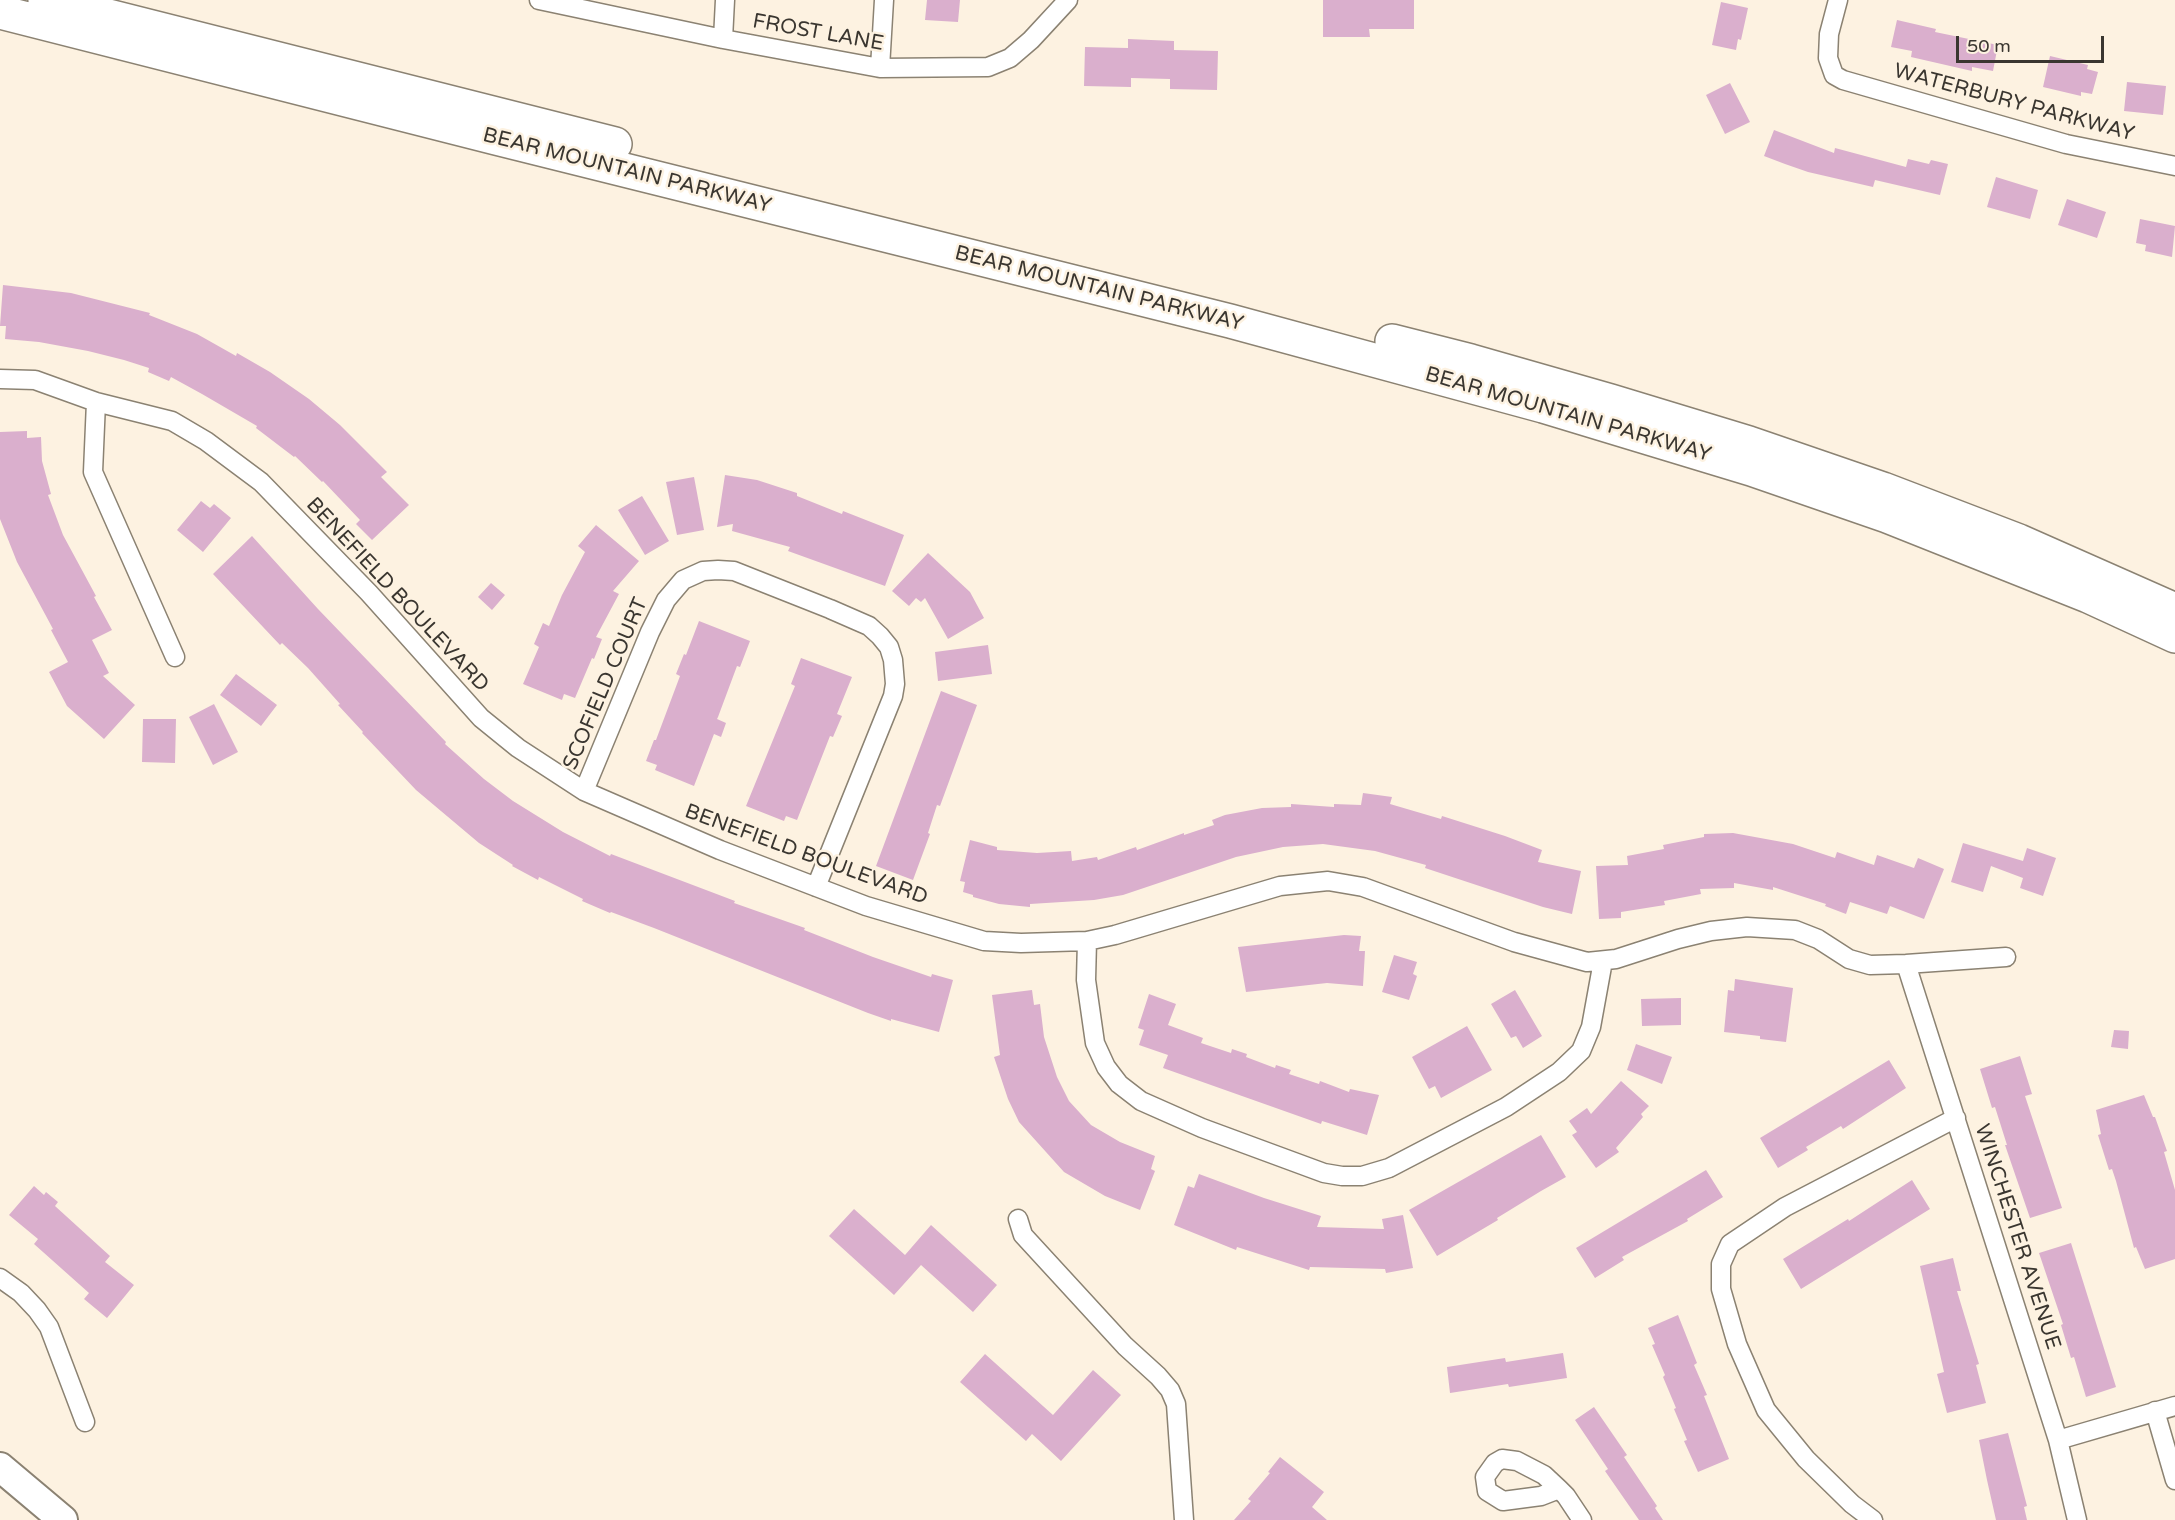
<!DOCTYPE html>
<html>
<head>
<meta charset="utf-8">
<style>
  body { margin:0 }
  #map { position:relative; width:2175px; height:1520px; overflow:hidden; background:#fdf2e1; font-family:"Varela Round",sans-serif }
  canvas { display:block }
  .scale { position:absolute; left:1956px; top:36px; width:148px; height:27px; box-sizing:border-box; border:3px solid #3a3630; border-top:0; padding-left:8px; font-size:18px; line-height:21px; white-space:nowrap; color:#3a3630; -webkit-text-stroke:4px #fdf2e1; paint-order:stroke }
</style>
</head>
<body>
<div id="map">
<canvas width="2175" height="1520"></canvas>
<div class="scale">50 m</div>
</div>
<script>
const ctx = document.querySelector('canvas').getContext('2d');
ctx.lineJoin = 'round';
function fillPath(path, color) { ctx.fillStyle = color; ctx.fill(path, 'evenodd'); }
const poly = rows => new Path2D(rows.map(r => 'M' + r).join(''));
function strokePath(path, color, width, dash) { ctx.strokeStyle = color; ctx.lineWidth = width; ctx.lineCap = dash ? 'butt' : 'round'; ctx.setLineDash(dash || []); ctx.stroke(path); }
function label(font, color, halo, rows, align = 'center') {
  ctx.font = font + ' "Varela Round",sans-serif'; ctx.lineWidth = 5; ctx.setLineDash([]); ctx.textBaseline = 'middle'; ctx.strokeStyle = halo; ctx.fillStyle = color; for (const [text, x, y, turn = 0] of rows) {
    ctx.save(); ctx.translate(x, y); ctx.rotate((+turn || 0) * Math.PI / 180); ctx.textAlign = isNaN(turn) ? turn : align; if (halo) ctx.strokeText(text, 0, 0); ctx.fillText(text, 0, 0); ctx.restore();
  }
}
fillPath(poly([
  [927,0,960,0,958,22,925,20],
  [1323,0,1414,0,1414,29,1369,29,1370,37,1323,37],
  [1721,2,1748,8,1741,40,1738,39,1736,50,1712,45],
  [1897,20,1936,29,1935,32,1998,45,1993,71,1972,67,1972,71,1911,57,1912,51,1891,47],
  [1128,39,1174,41,1174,50,1218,51,1217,90,1170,89,1170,79,1131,78,1131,87,1084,86,1085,47,1128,48],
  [2050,56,2088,65,2087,69,2098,72,2092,94,2081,92,2081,96,2043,87],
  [2127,82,2166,86,2163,115,2124,111],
  [1730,83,1750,122,1725,134,1706,95],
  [1774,130,1834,153,1835,148,1906,167,1908,159,1929,164,1931,160,1948,164,1940,195,1875,180,1873,187,1808,172,1785,164,1764,156],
  [1996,177,2038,190,2030,219,1987,207],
  [2067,199,2106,212,2097,238,2058,225],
  [2140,219,2175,226,2172,257,2145,251,2146,245,2136,243],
  [3,285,71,293,150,313,149,315,197,334,236,356,237,353,270,372,309,399,340,425,387,472,381,477,409,505,372,540,356,524,360,520,323,481,322,482,295,456,294,457,256,428,257,426,202,394,171,377,169,381,148,372,149,368,124,360,88,351,39,342,5,339,6,326,0,326],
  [27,431,27,438,41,437,42,461,51,494,48,495,63,535,96,596,94,597,112,630,92,640,109,673,103,676,135,705,104,739,67,706,49,672,68,662,51,630,53,629,17,562,0,519,0,432],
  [725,475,757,480,797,493,797,496,842,514,843,511,904,535,885,586,788,551,790,547,732,531,733,524,717,527],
  [694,477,704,530,677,535,666,482],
  [642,496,669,541,645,555,618,510],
  [201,501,210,508,214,504,231,518,203,552,177,530],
  [596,525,639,561,613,591,619,594,596,637,602,639,594,659,592,658,575,698,564,694,562,700,523,684,539,647,534,644,543,623,549,626,562,595,585,552,578,546],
  [252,536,318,609,446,742,445,744,484,779,513,801,563,832,610,856,611,854,735,901,734,903,805,928,804,930,873,957,931,977,932,974,953,980,939,1032,891,1019,891,1021,868,1013,654,928,611,912,610,913,582,901,583,899,539,877,538,880,512,866,513,865,479,843,416,790,362,733,363,732,338,705,340,704,308,668,282,643,280,645,213,574],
  [928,553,970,592,984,618,948,639,925,598,921,602,916,598,909,606,892,591],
  [491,583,505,595,492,610,478,597],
  [699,621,750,641,740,667,737,666,718,717,717,719,726,723,721,737,714,734,694,786,655,770,657,765,646,761,654,740,656,740,680,676,676,674,684,654,686,655],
  [988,645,992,674,938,681,935,652],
  [801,658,852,677,837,714,842,716,833,737,830,736,797,820,786,816,784,821,746,806,795,686,791,684],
  [236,674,277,705,261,726,220,695],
  [941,691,977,705,940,806,937,805,928,833,930,834,913,880,876,866],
  [214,704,238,752,213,765,189,717],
  [143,719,176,719,175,763,142,762],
  [1363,793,1392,797,1390,804,1441,819,1442,816,1505,836,1542,850,1538,862,1581,871,1572,914,1543,907,1425,868,1426,865,1375,851,1323,844,1283,847,1236,857,1123,895,1094,900,1030,904,1030,907,999,904,973,897,973,895,963,892,965,882,960,881,970,840,997,847,997,850,1037,853,1071,851,1072,861,1097,857,1098,860,1136,847,1137,850,1184,833,1184,835,1214,825,1212,820,1225,815,1262,808,1291,807,1291,804,1334,807,1334,804,1361,805],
  [1733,833,1793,844,1835,858,1837,852,1874,865,1877,855,1914,868,1918,858,1944,869,1924,919,1890,906,1887,914,1850,902,1846,914,1825,906,1826,904,1773,887,1773,890,1734,883,1734,888,1700,889,1701,894,1664,901,1665,905,1621,912,1621,918,1599,919,1596,866,1628,865,1627,856,1664,849,1663,845,1704,837,1704,834],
  [1963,843,2023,861,2027,848,2056,858,2043,896,2020,888,2023,878,1991,866,1983,892,1951,882],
  [1344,935,1361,936,1359,951,1365,951,1363,986,1327,983,1246,992,1238,947],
  [1394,955,1417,962,1413,974,1417,976,1409,1000,1382,992],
  [1735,979,1793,988,1786,1042,1760,1039,1760,1036,1724,1032,1728,990,1734,991],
  [1032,990,1034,1005,1040,1004,1044,1037,1057,1077,1069,1101,1091,1125,1120,1142,1155,1156,1151,1169,1155,1171,1140,1210,1105,1196,1064,1172,1019,1122,1008,1099,994,1057,1000,1055,992,995],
  [1515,990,1542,1036,1523,1048,1516,1036,1511,1038,1491,1004],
  [1149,994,1176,1004,1168,1025,1203,1038,1201,1043,1231,1053,1232,1049,1247,1054,1246,1057,1275,1068,1276,1065,1291,1070,1289,1074,1319,1084,1320,1081,1349,1092,1350,1089,1379,1095,1367,1135,1322,1121,1321,1124,1163,1068,1168,1055,1139,1045,1144,1030,1138,1028],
  [1681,998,1681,1025,1642,1026,1641,999],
  [1467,1026,1492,1070,1441,1098,1435,1086,1429,1089,1412,1057],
  [2114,1030,2129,1031,2128,1049,2111,1047],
  [1636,1044,1672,1057,1662,1084,1627,1070],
  [2020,1056,2032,1094,2025,1096,2062,1208,2030,1218,2005,1145,2007,1145,1995,1107,1992,1108,1980,1069],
  [1889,1060,1906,1088,1843,1129,1841,1126,1806,1147,1808,1150,1778,1168,1760,1138],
  [1621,1081,1649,1106,1641,1114,1643,1117,1616,1148,1619,1152,1596,1168,1572,1135,1577,1132,1569,1121,1587,1108,1591,1114],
  [2144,1095,2153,1117,2155,1117,2167,1151,2164,1152,2175,1190,2175,1259,2145,1269,2136,1247,2134,1248,2116,1181,2112,1169,2109,1170,2098,1135,2101,1134,2096,1110],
  [1541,1135,1566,1177,1541,1191,1497,1218,1498,1220,1437,1256,1409,1210],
  [1706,1170,1723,1197,1687,1219,1688,1221,1622,1257,1624,1260,1595,1278,1576,1248],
  [1199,1174,1264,1198,1321,1216,1317,1227,1384,1229,1382,1219,1403,1215,1413,1268,1386,1273,1385,1269,1310,1267,1309,1270,1237,1247,1236,1250,1174,1225,1188,1186,1194,1188],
  [1912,1180,1930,1209,1801,1289,1783,1259,1848,1219,1849,1221],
  [34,1186,44,1195,46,1192,58,1202,55,1206,110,1256,105,1262,134,1285,107,1318,84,1299,89,1293,34,1244,38,1239,9,1215],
  [854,1209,905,1255,931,1225,997,1285,973,1312,921,1265,894,1295,829,1236],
  [2071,1243,2116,1387,2086,1397,2074,1357,2071,1358,2061,1325,2063,1324,2039,1253],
  [1953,1258,1961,1291,1957,1291,1979,1364,1976,1365,1986,1403,1947,1413,1937,1374,1944,1372,1920,1266],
  [1678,1315,1697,1363,1694,1365,1707,1395,1704,1396,1729,1459,1698,1472,1684,1441,1687,1440,1674,1409,1676,1408,1663,1377,1665,1375,1652,1345,1655,1344,1648,1328],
  [1563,1353,1567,1378,1509,1387,1508,1384,1450,1393,1447,1367,1505,1358,1506,1362],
  [985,1354,1053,1415,1093,1370,1121,1395,1061,1461,1032,1434,1026,1441,960,1382],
  [1594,1407,1627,1455,1624,1457,1657,1506,1655,1508,1663,1520,1639,1520,1605,1471,1608,1469,1575,1420],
  [2008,1433,2027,1506,2024,1507,2027,1520,1996,1520,1987,1480,1979,1440],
  [1280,1457,1324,1492,1312,1507,1327,1520,1234,1520,1251,1501,1248,1499,1270,1473,1268,1472]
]), '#daafcd');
const street = poly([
  [539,0,723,39,880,68,988,67,1010,58,1031,40,1068,0],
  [1838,0,1829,34,1828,58,1834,75,1843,80,2066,144,2175,166],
  [723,39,725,0],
  [880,68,884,0],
  [0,379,35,380,96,402,172,421,206,441,261,482,369,593,481,718,518,748,584,791,720,850,866,906,984,941,1021,943,1087,941,1115,935,1280,886,1328,881,1363,887,1514,942,1587,962,1616,959,1678,939,1711,931,1747,927,1795,930,1818,939,1849,959,1870,965,1906,964,2006,957],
  [96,402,93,472,175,657],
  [584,791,650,632,666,600,683,580,703,571,718,570,734,571,830,609,869,626,880,636,889,647,893,660,895,684,893,696,816,887],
  [1087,941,1086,980,1095,1043,1106,1067,1119,1084,1141,1101,1202,1128,1324,1173,1342,1176,1362,1176,1389,1168,1506,1107,1559,1072,1581,1051,1591,1027,1603,961],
  [1906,964,2058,1440,2077,1520],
  [1018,1219,1023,1235,1125,1346,1158,1376,1170,1390,1176,1404,1184,1520],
  [0,1278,21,1293,37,1310,49,1327,85,1422],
  [2155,1411,2175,1480],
  [2058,1440,2175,1406],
  [1502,1459,1517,1461,1544,1475,1559,1489,1541,1496,1503,1501,1487,1491,1485,1477,1495,1463,1502,1459],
  [1559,1489,1566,1496,1582,1520],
  [1873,1520,1852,1504,1806,1459,1766,1410,1737,1344,1721,1289,1721,1264,1730,1244,1785,1207,1956,1118]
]);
const primary = poly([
  [0,1467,63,1520]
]);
const highway = poly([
  [45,0,615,144],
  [0,12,496,138,1230,321,1543,406,1751,469,1887,516,2088,596,2175,636],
  [1392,341,1471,361,1611,401,1749,443,1883,489,2019,541,2175,610]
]);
strokePath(street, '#8b8272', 21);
strokePath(primary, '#8b8272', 32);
strokePath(highway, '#8b8272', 36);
strokePath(street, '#fff', 18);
strokePath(primary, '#fff', 28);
strokePath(highway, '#fff', 33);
label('21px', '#3a3630', '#fdf2e1', [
  ["FROST LANE",818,33,10],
  ["WATERBURY PARKWAY",2014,103,15],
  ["BEAR MOUNTAIN PARKWAY",627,171,14],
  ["BEAR MOUNTAIN PARKWAY",1099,289,14],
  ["BEAR MOUNTAIN PARKWAY",1568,415,16],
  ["BENEFIELD BOULEVARD",397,595,47],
  ["SCOFIELD COURT",606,684,-67],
  ["BENEFIELD BOULEVARD",806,855,20],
  ["WINCHESTER AVENUE",2017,1237,72]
]);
</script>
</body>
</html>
